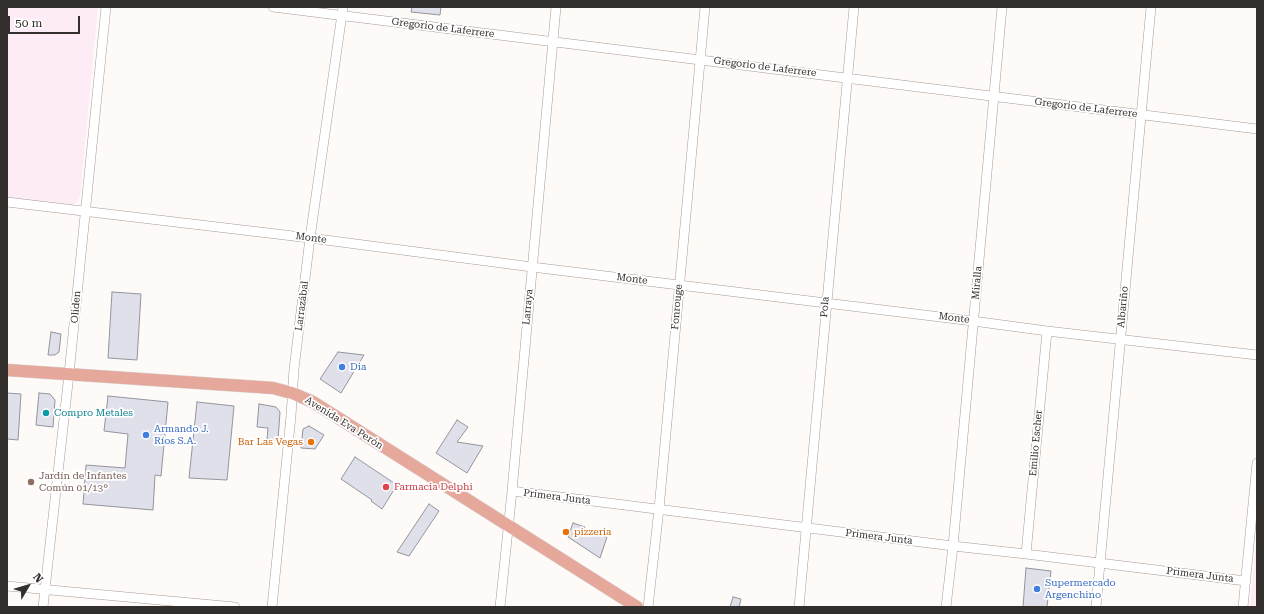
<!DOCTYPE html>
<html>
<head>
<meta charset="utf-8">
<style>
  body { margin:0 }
  #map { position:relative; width:1264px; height:614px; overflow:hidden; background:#fefaf8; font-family:"Roboto Serif",serif }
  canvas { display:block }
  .frame { position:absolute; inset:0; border:8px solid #332f2d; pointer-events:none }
  .north { position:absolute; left:8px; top:566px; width:40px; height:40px; -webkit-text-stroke:3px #fff; paint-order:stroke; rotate:52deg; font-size:11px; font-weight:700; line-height:16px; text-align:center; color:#332f2d }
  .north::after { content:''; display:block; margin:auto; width:14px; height:18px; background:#332f2d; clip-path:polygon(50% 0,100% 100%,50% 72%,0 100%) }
  .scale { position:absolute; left:8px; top:16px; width:72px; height:18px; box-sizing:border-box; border:2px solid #332f2d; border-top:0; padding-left:5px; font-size:12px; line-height:14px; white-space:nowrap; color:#332f2d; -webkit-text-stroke:3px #fff; paint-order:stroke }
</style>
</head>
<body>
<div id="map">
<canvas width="1264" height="614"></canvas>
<div class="frame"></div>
<div class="north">N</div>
<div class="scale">50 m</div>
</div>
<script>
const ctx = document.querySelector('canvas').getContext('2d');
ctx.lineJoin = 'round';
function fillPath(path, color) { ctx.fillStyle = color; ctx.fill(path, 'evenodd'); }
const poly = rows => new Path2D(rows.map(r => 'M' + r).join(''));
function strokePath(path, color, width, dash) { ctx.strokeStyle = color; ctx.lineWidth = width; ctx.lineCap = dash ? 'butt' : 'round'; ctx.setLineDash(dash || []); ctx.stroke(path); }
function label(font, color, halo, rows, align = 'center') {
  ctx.font = font + ' "Roboto Serif",serif'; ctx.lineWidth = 3.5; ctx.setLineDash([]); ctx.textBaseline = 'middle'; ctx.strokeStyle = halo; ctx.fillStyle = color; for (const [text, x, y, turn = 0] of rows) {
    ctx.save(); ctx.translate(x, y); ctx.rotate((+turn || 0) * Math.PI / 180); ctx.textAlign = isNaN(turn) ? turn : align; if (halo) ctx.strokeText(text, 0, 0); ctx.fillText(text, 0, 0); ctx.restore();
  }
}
fillPath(poly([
  [7,7,98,7,80,195,76,203,71,207,7,201],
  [1257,532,1257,607,1250,607]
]), '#fdebf6');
const building = poly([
  [412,7,441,7,440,15,411,12,412,7],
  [112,292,141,294,137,360,108,358,112,292],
  [51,332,61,334,59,352,55,355,48,355,51,332],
  [338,352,364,355,341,393,320,379,338,352],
  [7,393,21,394,18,440,7,439,7,393],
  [39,393,50,394,55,400,53,427,36,425,39,393],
  [108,396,168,402,161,476,155,475,153,510,83,504,86,465,125,468,128,434,104,431,108,396],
  [197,402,234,406,227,480,189,478,197,402],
  [259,404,276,407,280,412,278,440,267,439,268,428,257,427,259,404],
  [457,420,468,427,457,442,483,446,467,473,436,453,457,420],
  [309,426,324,435,315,449,301,448,303,429,309,426],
  [355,457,397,485,382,509,371,501,372,500,341,479,355,457],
  [429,504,439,511,409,556,397,552,429,504],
  [573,523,585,527,584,529,607,537,600,558,568,537,573,523],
  [1026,568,1051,571,1047,607,1023,607,1026,568],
  [733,597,741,599,739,607,730,607,733,597]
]);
fillPath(building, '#e0e0ea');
strokePath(building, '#94949d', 1);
const minor = poly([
  [273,7,1257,129],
  [7,202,310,238,532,267,973,321,1047,331,1257,355],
  [512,491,953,546,1026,554,1246,581],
  [1026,554,1047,331],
  [7,586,235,607],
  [43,607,69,374,106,7],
  [272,607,291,416,294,369,310,238,343,7],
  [500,607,512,491,556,7],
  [648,607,659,509,705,7],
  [799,607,854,7],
  [946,607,953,546,1002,7],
  [1096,607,1151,7],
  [1243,607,1257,463]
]);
const major = poly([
  [7,370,273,388,292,393,313,402,637,607]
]);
strokePath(minor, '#a69b97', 10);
strokePath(major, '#d6d5d5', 13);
strokePath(minor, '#fff', 9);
strokePath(major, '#e6a89b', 12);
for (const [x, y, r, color] of [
  [342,367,4,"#3f7fe0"],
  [46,413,4,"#0f9aa8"],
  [146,435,4,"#3f7fe0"],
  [311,442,4,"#e8710a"],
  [31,482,4,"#8d6e63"],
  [386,487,4,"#e0444e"],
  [566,532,4,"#e8710a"],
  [1037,589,4,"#3f7fe0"]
]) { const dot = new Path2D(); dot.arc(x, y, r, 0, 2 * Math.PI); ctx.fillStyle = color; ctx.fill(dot); strokePath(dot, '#fff', 1.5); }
label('10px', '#332f2d', '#fff', [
  ["Gregorio de Laferrere",443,28,7],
  ["Gregorio de Laferrere",765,67,7],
  ["Gregorio de Laferrere",1086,108,7],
  ["Monte",311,238,7],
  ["Monte",632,279,7],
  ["Miralla",977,283,-85],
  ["Larrazábal",302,306,-83],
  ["Oliden",76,307,-85],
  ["Larraya",528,307,-85],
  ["Fonrouge",677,307,-85],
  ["Pola",825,307,-85],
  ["Albariño",1123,307,-85],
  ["Monte",954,318,7],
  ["Avenida Eva Perón",344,423,32],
  ["Emilio Escher",1036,443,-85],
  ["Primera Junta",557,497,7],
  ["Primera Junta",879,537,7],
  ["Primera Junta",1200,575,7]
]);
label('10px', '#366cbe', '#fff', [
  ["Dia",350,367],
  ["Armando J.",154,429],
  ["Ríos S.A.",154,441],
  ["Supermercado",1045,583],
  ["Argenchino",1045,595]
], 'left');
label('10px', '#0d838f', '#fff', [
  ["Compro Metales",54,413]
], 'left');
label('10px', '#c56008', '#fff', [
  ["Bar Las Vegas",303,442],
  ["pizzeria",574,532,"left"]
], 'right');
label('10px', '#785e54', '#fff', [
  ["Jardín de Infantes",39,476],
  ["Común 01/13°",39,488]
], 'left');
label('10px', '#be3a42', '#fff', [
  ["Farmacia Delphi",394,487]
], 'left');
</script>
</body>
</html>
